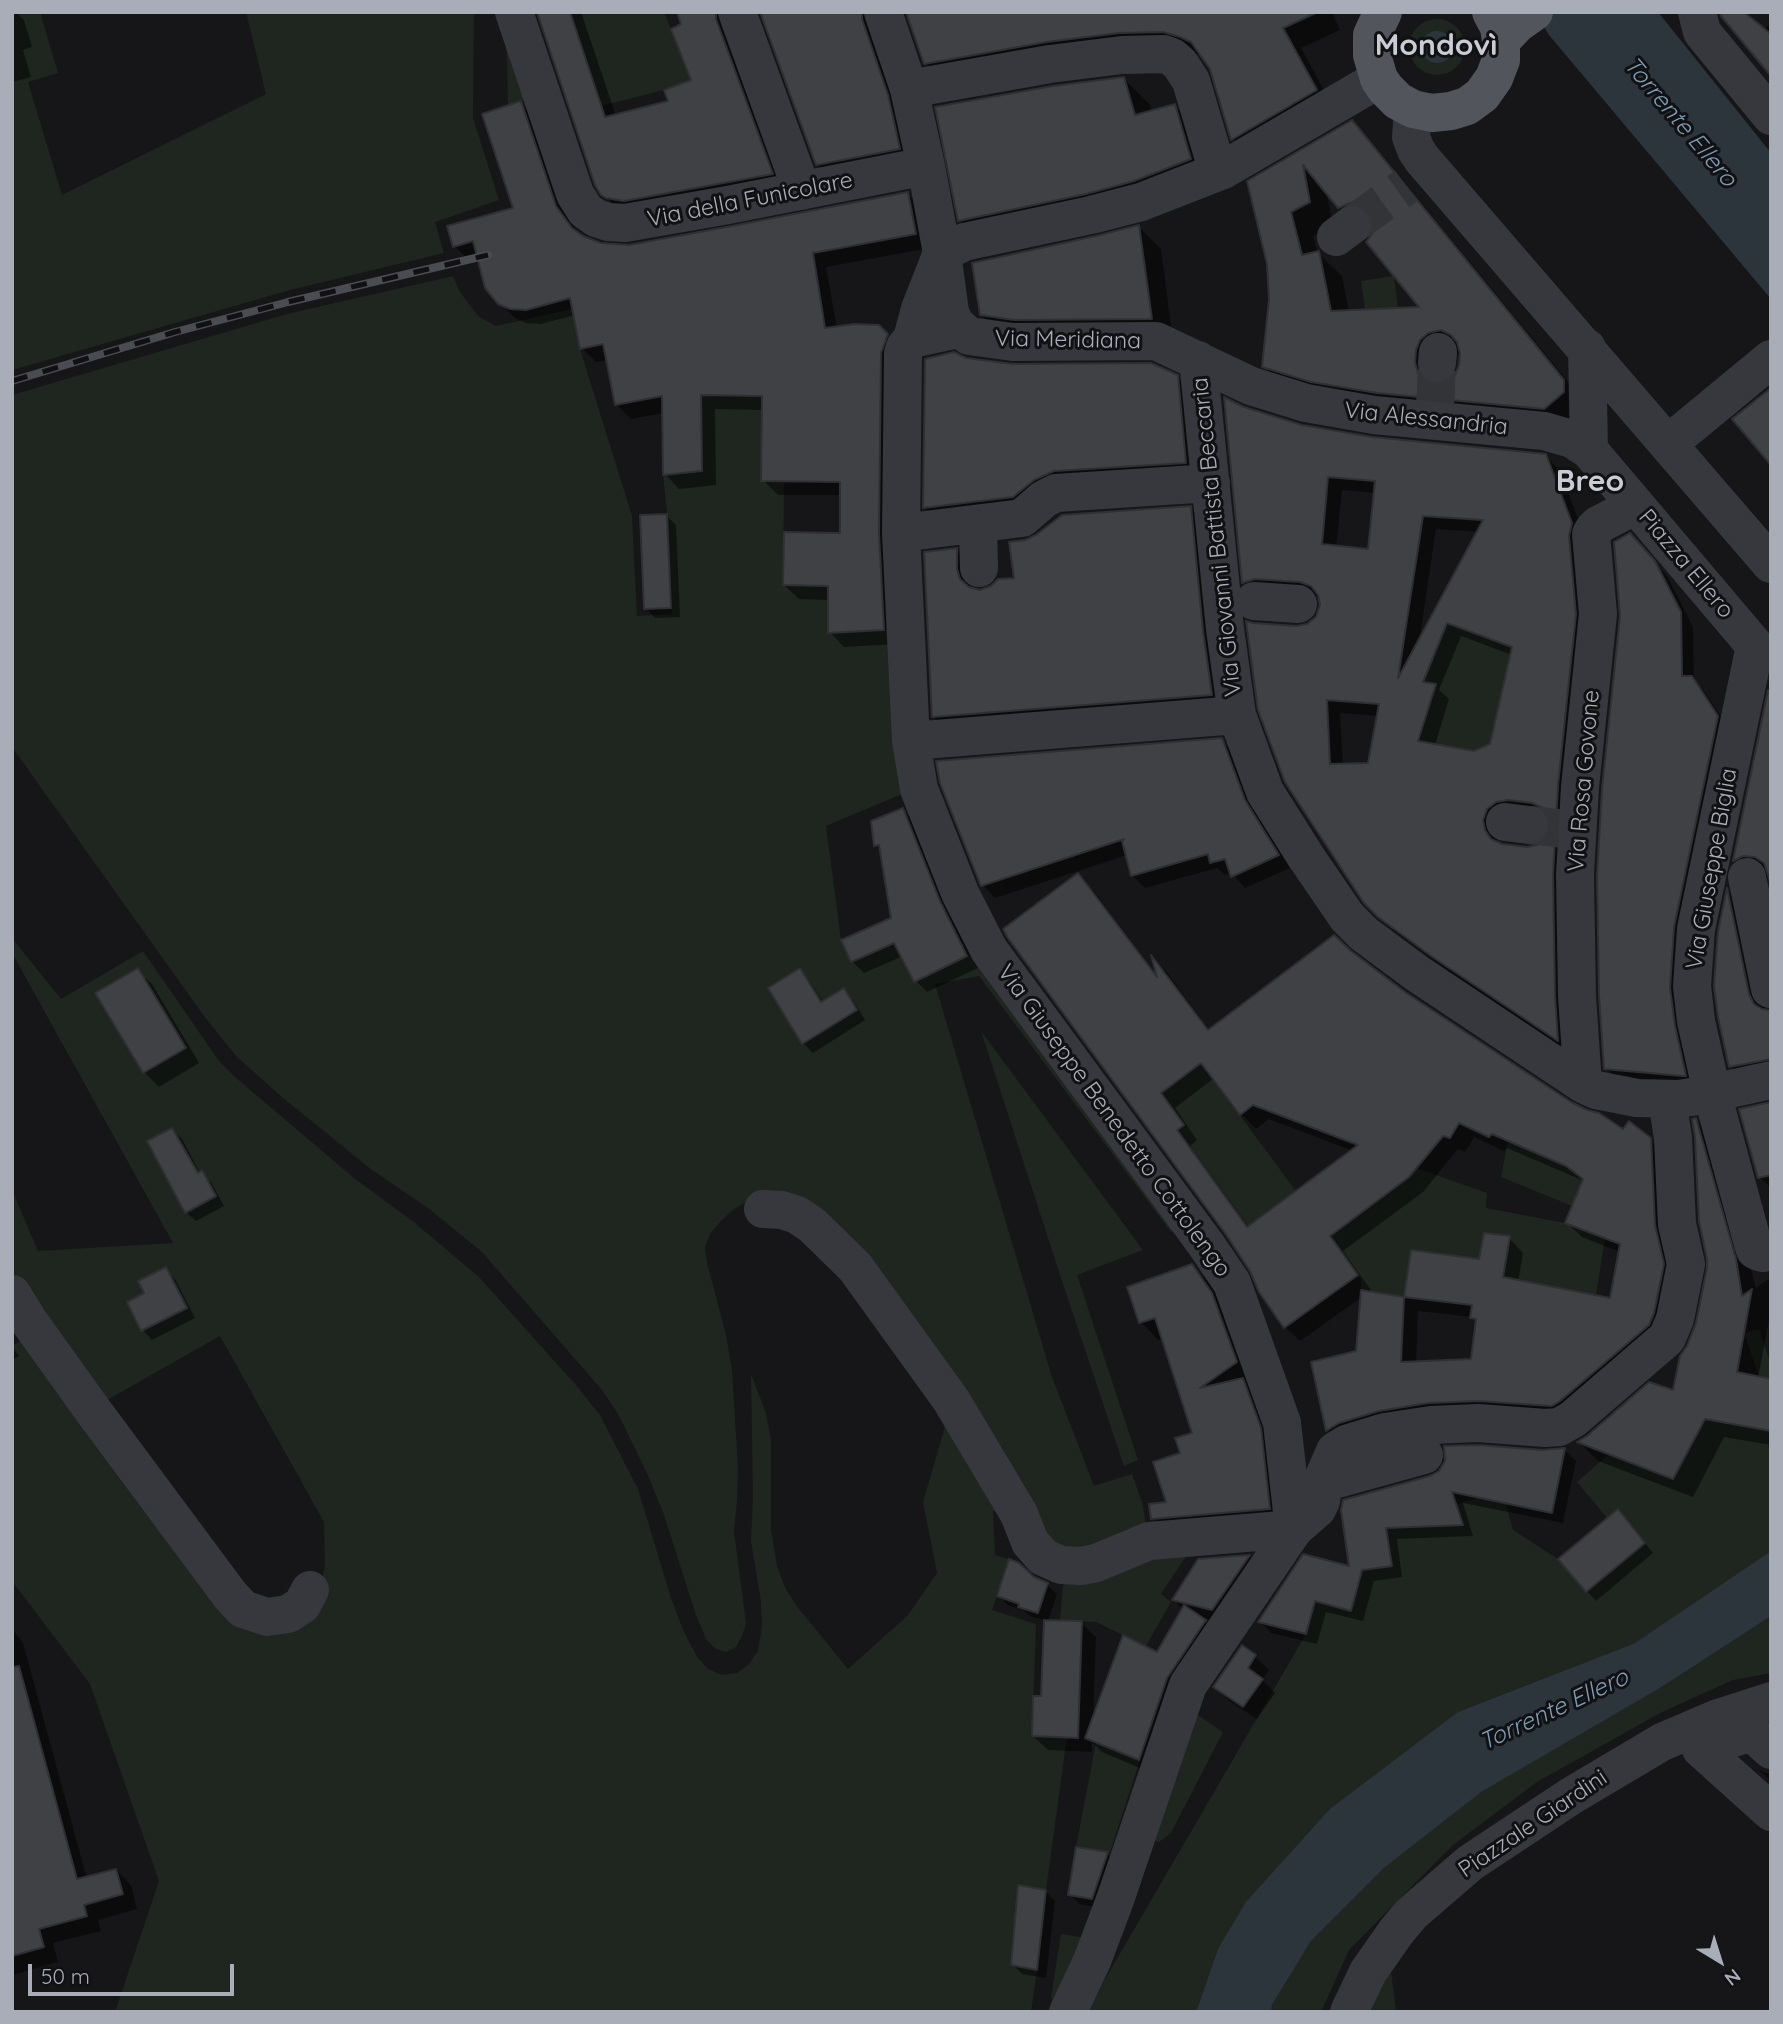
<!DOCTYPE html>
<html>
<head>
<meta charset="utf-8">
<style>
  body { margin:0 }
  #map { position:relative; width:1783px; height:2024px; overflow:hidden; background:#161618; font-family:Quicksand,sans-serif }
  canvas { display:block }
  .frame { position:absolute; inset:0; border:14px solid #a8adb8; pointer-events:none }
  .north { position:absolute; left:1685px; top:1926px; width:70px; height:70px; -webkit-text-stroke:5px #111113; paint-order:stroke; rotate:142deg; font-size:19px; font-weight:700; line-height:28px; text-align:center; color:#a8adb8 }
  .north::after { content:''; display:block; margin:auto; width:24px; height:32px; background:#a8adb8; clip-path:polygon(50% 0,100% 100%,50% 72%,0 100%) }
  .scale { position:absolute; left:28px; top:1964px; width:206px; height:32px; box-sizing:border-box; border:4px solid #a8adb8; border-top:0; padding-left:9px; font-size:21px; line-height:24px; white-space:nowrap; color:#a8adb8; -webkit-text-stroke:5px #111113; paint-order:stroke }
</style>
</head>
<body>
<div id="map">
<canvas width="1783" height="2024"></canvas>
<div class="frame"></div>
<div class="north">N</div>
<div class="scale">50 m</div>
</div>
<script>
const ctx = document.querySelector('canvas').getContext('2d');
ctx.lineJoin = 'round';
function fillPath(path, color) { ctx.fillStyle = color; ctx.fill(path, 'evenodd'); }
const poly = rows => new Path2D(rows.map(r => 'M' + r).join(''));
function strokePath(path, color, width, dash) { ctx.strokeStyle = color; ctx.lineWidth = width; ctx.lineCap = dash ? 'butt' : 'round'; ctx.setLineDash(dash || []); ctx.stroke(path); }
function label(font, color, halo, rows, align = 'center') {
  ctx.font = font + ' Quicksand,sans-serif'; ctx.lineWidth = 6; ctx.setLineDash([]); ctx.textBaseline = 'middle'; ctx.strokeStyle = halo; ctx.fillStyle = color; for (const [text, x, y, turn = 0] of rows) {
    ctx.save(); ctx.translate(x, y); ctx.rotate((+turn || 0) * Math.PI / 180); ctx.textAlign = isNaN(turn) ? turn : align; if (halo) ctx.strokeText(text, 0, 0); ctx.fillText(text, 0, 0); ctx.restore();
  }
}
fillPath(poly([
  [12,12,40,12,58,73,28,82,62,195,266,94,246,12,474,12,473,118,499,200,435,222,444,253,290,290,12,370],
  [570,12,664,12,691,80,664,90,601,106],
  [506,19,532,98,508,105],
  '1409 47a28 28 0 1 1 56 0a28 28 0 1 1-56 0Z',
  [453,276,460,292,478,316,496,326,572,309,580,349,632,516,637,616,672,614,667,514,663,475,702,471,701,413,697,370,740,396,762,396,784,481,783,585,828,586,828,633,897,629,909,791,826,826,841,940,851,962,894,943,914,981,979,950,1178,1229,1171,1232,979,976,935,984,1052,1377,1094,1486,1132,1474,1143,1505,1147,1537,1054,1557,874,1275,749,1200,733,1210,721,1221,710,1234,705,1247,707,1263,726,1335,732,1370,738,1467,737,1500,734,1531,746,1623,742,1636,736,1647,726,1652,716,1649,706,1639,696,1615,663,1512,646,1471,618,1414,602,1390,482,1252,428,1208,372,1170,283,1098,236,1056,204,1016,12,747,12,395,287,314],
  [1394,276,1398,308,1365,309,1361,281],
  [1448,624,1512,647,1488,754,1420,741,1435,684,1423,682],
  [12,938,61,999,143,951,219,1061,235,1077,354,1178,415,1223,479,1277,575,1384,600,1415,638,1489,671,1598,684,1632,697,1657,708,1669,722,1675,737,1673,749,1664,758,1651,762,1626,761,1602,751,1541,753,1498,751,1374,766,1413,771,1440,771,1529,777,1566,785,1587,795,1604,848,1669,908,1615,937,1573,923,1502,949,1413,1008,1509,993,1511,995,1555,1009,1559,992,1610,1036,1624,1032,1736,1067,1737,1046,1890,1018,1885,1011,1965,1037,1970,1031,2012,115,2012,159,1881,90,1684,12,1581,12,1346,24,1338,222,1608,321,1588,325,1564,324,1522,220,1336,100,1404,12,1278,12,1190,38,1251,173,1243,12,953],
  [981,1031,1143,1250,1077,1275,1138,1460,1124,1466,1062,1281],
  [1201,1063,1296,1191,1247,1227,1177,1130,1184,1124,1161,1093],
  [1508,1141,1569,1168,1583,1179,1572,1206,1501,1177],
  [1416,1168,1487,1193,1486,1208,1565,1223,1605,1238,1596,1295,1503,1277,1509,1237,1485,1233,1479,1259,1411,1250,1404,1297,1361,1290,1361,1280,1330,1236,1408,1177],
  [1759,1329,1771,1365,1771,1379,1759,1376,1744,1333],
  [1705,1419,1771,1431,1771,1439,1768,1447,1771,1446,1771,1551,1635,1643,1458,1712,1218,1949,1196,2012,1089,2012,1104,1981,1306,1634,1315,1601,1351,1611,1362,1570,1392,1566,1386,1528,1462,1525,1456,1505,1502,1490,1513,1530,1558,1559,1586,1592,1645,1543,1618,1510,1607,1518,1577,1482,1609,1454,1673,1479],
  [1195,1543,1161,1594,1171,1602,1146,1646,1096,1622,1060,1620,1063,1586,1068,1578],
  [1771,1616,1771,1673,1733,1680,1662,1712,1537,1782,1453,1845,1349,1950,1321,2012,1271,2012,1272,2005,1311,1941,1384,1868,1480,1792,1660,1688],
  [1193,1712,1223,1732,1171,1833,1159,1842,1151,1840],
  [1096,1742,1140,1760,1110,1852,1076,1847],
  [1061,1934,1087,1938,1055,2007,1051,1997],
  [1391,1971,1396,2012,1371,2012,1377,1994]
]), '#1e261f');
fillPath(poly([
  [1535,12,1658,12,1771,153,1771,299,1549,35],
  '1421 47a16 16 0 1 1 32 0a16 16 0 1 1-32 0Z',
  [1771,1551,1771,1616,1660,1688,1481,1792,1384,1868,1311,1941,1272,2005,1271,2012,1196,2012,1218,1949,1246,1902,1330,1809,1458,1712,1635,1643]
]), '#2c353c');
fillPath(poly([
  [12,12,16,12,24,20,32,47,23,50,31,77,12,82],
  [539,12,581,12,616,116,670,102,694,81,683,24,679,12,747,12,791,193,623,214,603,194],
  [762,12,893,12,918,168,837,184,817,164],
  [908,12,1332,12,1340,30,1301,48,1335,110,1252,158,1233,139,1211,69,1201,55,1184,51,945,83,925,63],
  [1770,24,1771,26,1771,72,1763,30],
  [1124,79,1150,105,1152,112,1175,106,1201,132,1216,185,986,246,960,220],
  [520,103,535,118,570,222,579,234,588,240,606,246,629,246,908,194,922,208,930,248,826,267,837,328,879,327,901,350,898,644,844,647,830,632,830,600,799,599,784,585,842,534,842,495,778,495,763,480,764,410,715,409,716,485,679,489,665,474,664,413,631,419,617,405,608,360,596,362,582,348,575,315,541,324,526,323,515,318,499,302,479,258,469,260,454,246,516,209],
  [1352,122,1375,146,1587,405,1568,431,1288,390,1264,366,1271,299,1269,263,1249,182],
  [1326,190,1363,230,1375,226,1373,235,1423,309,1349,312,1342,276,1318,253,1313,236,1333,225],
  [1461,354,1460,366,1456,377,1446,385,1438,386,1443,364,1453,355],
  [1139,227,1161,249,1173,341,1004,337,981,315],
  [966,359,1013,366,1177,377,1187,388,1196,473,1024,507,935,518,925,508],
  [1244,408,1302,426,1372,439,1545,456,1560,470,1585,539,1571,1053,1447,970,1394,931,1365,902,1286,782,1297,628,1308,626,1317,618,1322,605,1320,597,1315,595,1270,592,1258,596,1244,582],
  [1342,490,1376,493,1370,551,1336,548],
  [1436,529,1479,532,1419,643],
  [1461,636,1512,655,1491,745,1475,753,1435,745,1449,699,1439,690],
  [1340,713,1379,716,1369,765,1343,766],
  [1523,813,1551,818,1553,827,1547,840,1538,847,1527,848,1498,844,1496,835],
  [1190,508,1202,520,1224,707,946,729,933,717,956,550,968,562,969,582,971,590,979,592,1016,579],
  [667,516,676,525,680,617,655,618,646,608],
  [1643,548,1667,576,1693,627,1694,681,1704,691,1730,730,1697,1088,1618,1081,1606,1068],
  [1771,686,1771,878,1766,878,1757,883,1734,860],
  [1221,740,1234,753,1257,814,1290,868,1245,888,1232,873,1225,875,1217,868,1145,888,1132,875,1127,855,995,898,983,885],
  [903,810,914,822,951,915,978,968,927,992,916,981,903,956,864,973,852,961,893,919,882,852,876,846],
  [1078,875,1093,890,1158,977,1154,960,1166,971,1210,1031,1350,953,1404,993,1570,1104,1623,1131,1650,1140,1665,1155,1668,1328,1575,1415,1342,1444,1328,1430,1358,1352,1362,1297,1300,1341,1285,1327,1252,1270,1226,1232,1009,938],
  [1214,1078,1241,1114,1256,1129,1269,1119,1353,1151,1249,1227,1190,1146,1197,1140,1175,1108],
  [1474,1137,1504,1151,1507,1148,1584,1181,1567,1223,1582,1237,1620,1252,1611,1300,1518,1282,1523,1253,1509,1238,1481,1261,1412,1252,1406,1299,1367,1293,1371,1290,1343,1251,1423,1192,1458,1149,1465,1152],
  [1418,1311,1472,1317,1477,1322,1472,1361,1416,1363],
  [1728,891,1749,913,1771,1012,1771,1085,1753,1089,1730,1066,1719,932],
  [137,970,152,984,199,1063,159,1087,144,1072],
  [800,970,809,980,824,1003,844,991,853,1000,865,1020,813,1053,803,1043,770,989],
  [1771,1104,1771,1188,1759,1177],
  [1696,1120,1715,1140,1756,1288,1771,1277,1771,1310,1758,1378,1771,1380,1771,1445,1724,1437,1693,1497,1598,1461,1579,1442,1674,1393,1698,1324,1709,1268],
  [172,1130,182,1139,200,1173,211,1182,224,1206,196,1221,186,1212],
  [1192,1266,1210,1283,1229,1312,1253,1380,1247,1384,1260,1397,1286,1526,1170,1536,1153,1518,1168,1503,1182,1454,1194,1434,1163,1338,1158,1340,1141,1322],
  [166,1270,175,1279,195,1318,152,1340,143,1330,129,1303,146,1294],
  [12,1346,19,1356,12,1360],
  [1564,1449,1576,1461,1563,1523,1463,1503,1473,1536,1397,1539,1402,1577,1374,1581,1363,1621,1326,1612,1317,1644,1271,1633,1260,1621,1351,1568,1343,1510,1543,1452],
  [1627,1521,1653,1553,1596,1601,1587,1591],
  [1250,1556,1264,1571,1227,1624,1200,1617,1219,1636,1154,1774,1102,1752,1092,1742,1092,1752,1048,1750,1033,1736,1043,1698,1046,1621,1030,1616,1024,1611,1008,1605,999,1596,1033,1578,1047,1585,1057,1594,1048,1622,1081,1623,1096,1637,1093,1720,1158,1654,1183,1609,1174,1600,1199,1561],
  [12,1629,23,1643,87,1879,116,1870,131,1885,137,1909,98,1920,101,1931,53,1943,58,1962,12,1975],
  [1242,1647,1255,1657,1269,1670,1262,1680,1275,1693,1257,1719,1228,1700,1215,1687],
  [1758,1769,1765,1773,1771,1773,1771,1781],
  [1107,1854,1117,1863,1101,1908,1079,1904,1070,1894],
  [1046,1892,1055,1901,1046,1978,1022,1974,1013,1965]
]), '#0007');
const building = poly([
  [537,12,570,12,605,117,668,101,664,90,691,80,671,29,681,24,677,12,716,12,716,19,773,174,624,201,606,198,601,195,595,185,537,12],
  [760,12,862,12,862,19,888,95,900,149,816,165,760,12],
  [906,12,1318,12,1283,28,1317,90,1231,140,1210,69,1191,42,1180,37,1163,32,1119,33,1046,42,924,64,906,12],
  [1720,12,1744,12,1771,34,1771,76,1721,16,1720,12],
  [1124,77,1135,115,1175,104,1191,159,1134,181,1086,194,958,221,935,107,1053,86,1124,77],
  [521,101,556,206,572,228,583,236,601,243,629,245,732,226,908,192,916,234,813,253,825,328,854,324,879,325,888,334,881,353,879,533,884,630,828,633,828,586,783,585,784,532,840,533,840,482,761,481,762,396,701,395,702,471,663,475,662,396,615,405,603,344,580,349,570,298,526,310,510,309,498,304,485,288,473,241,453,247,447,226,513,208,482,114,521,101],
  [1352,120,1564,380,1564,392,1544,409,1377,393,1311,382,1262,367,1269,299,1267,264,1247,181,1352,120],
  [1303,165,1338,208,1350,203,1360,205,1369,211,1374,223,1372,234,1366,242,1419,307,1331,311,1319,251,1302,255,1291,212,1310,202,1303,165],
  [1441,330,1451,335,1457,342,1460,353,1459,365,1455,375,1447,382,1434,385,1424,380,1418,373,1415,362,1416,350,1420,340,1428,333,1441,330],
  [1139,225,1152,319,1014,320,980,315,972,263,1096,236,1139,225],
  [954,352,966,358,1013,364,1151,363,1178,375,1186,463,1054,471,1034,480,1013,497,923,508,925,359,954,352],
  [1771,388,1771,465,1732,419,1771,388],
  [1224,397,1244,407,1302,425,1372,437,1546,454,1572,523,1569,536,1576,614,1558,785,1553,874,1555,996,1558,1041,1431,956,1378,917,1364,903,1285,782,1258,710,1246,621,1253,623,1297,626,1307,624,1316,617,1320,605,1318,595,1311,586,1300,582,1255,579,1242,583,1224,397],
  [1328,477,1375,481,1368,549,1322,544,1328,477],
  [1423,516,1483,520,1398,678,1423,516],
  [1447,623,1512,647,1490,744,1474,751,1418,741,1436,684,1423,682,1447,623],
  [1327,700,1379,704,1368,763,1330,764,1327,700],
  [1508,800,1532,803,1543,808,1549,817,1551,827,1546,839,1537,845,1527,847,1502,844,1491,839,1485,830,1483,820,1487,809,1496,802,1508,800],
  [1191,506,1203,631,1212,695,932,717,924,552,957,548,957,569,960,579,969,587,980,590,991,586,998,579,1014,578,1009,542,1025,540,1036,535,1062,515,1191,506],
  [667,514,671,608,644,609,640,515,667,514],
  [1630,533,1655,561,1681,612,1682,676,1692,676,1718,716,1674,927,1670,988,1675,1026,1686,1076,1683,1076,1604,1069,1599,995,1597,875,1602,789,1620,616,1614,542,1630,533],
  [1768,690,1771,690,1771,884,1764,863,1755,857,1743,856,1733,861,1768,690],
  [1222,738,1245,800,1279,855,1231,877,1225,859,1210,863,1208,854,1131,876,1122,841,1124,839,981,886,940,783,936,761,1222,738],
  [903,808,940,901,967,956,914,982,894,943,851,962,841,940,891,918,879,845,874,846,871,821,903,808],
  [1078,873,1157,977,1151,955,1208,1030,1334,935,1351,951,1405,992,1571,1102,1587,1110,1599,1113,1623,1129,1629,1121,1651,1138,1655,1225,1664,1264,1654,1313,1649,1325,1560,1401,1552,1406,1479,1401,1428,1403,1379,1411,1339,1423,1326,1431,1311,1362,1356,1351,1361,1290,1404,1297,1411,1250,1479,1259,1484,1233,1510,1236,1503,1277,1610,1298,1620,1244,1565,1223,1583,1179,1566,1166,1492,1134,1489,1137,1459,1123,1450,1138,1443,1136,1409,1177,1330,1236,1358,1275,1284,1328,1259,1292,1250,1271,1225,1233,1008,938,1003,929,1078,873],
  [1201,1063,1240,1115,1253,1105,1358,1145,1247,1227,1177,1130,1184,1125,1161,1093,1201,1063],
  [1404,1297,1472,1305,1470,1318,1476,1319,1471,1359,1401,1362,1404,1297],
  [1727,888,1749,994,1754,1004,1762,1009,1771,1010,1771,1059,1729,1067,1718,1017,1714,986,1718,932,1727,888],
  [138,968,186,1048,143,1073,95,993,138,968],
  [800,968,821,1002,844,988,857,1010,802,1044,768,988,800,968],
  [1771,1102,1771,1175,1758,1178,1739,1109,1771,1102],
  [1696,1118,1736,1259,1742,1296,1752,1289,1737,1372,1771,1379,1771,1431,1705,1419,1673,1479,1577,1442,1587,1436,1649,1382,1673,1390,1680,1356,1687,1346,1696,1323,1707,1268,1707,1259,1699,1221,1695,1137,1692,1119,1696,1118],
  [172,1128,198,1173,202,1170,216,1196,185,1213,147,1141,172,1128],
  [1192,1264,1212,1293,1237,1362,1200,1388,1243,1378,1261,1428,1270,1509,1151,1519,1149,1504,1166,1502,1153,1462,1180,1453,1175,1438,1192,1433,1155,1318,1139,1323,1127,1287,1192,1264],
  [166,1267,187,1308,141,1331,127,1302,144,1293,138,1281,166,1267],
  [1478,1445,1543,1450,1565,1448,1552,1513,1452,1492,1463,1525,1386,1528,1392,1566,1362,1570,1351,1611,1315,1601,1306,1634,1258,1622,1303,1554,1349,1566,1341,1510,1343,1500,1430,1476,1439,1471,1445,1461,1444,1446,1478,1445],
  [1618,1509,1645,1543,1586,1592,1558,1559,1618,1509],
  [1250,1555,1212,1610,1172,1600,1198,1559,1250,1555],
  [1009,1559,1019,1563,1034,1577,1048,1583,1038,1613,1018,1607,1019,1604,997,1596,1009,1559],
  [1184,1605,1206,1620,1167,1678,1139,1760,1085,1738,1123,1635,1157,1652,1184,1605],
  [1044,1620,1082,1621,1078,1738,1032,1736,1033,1696,1041,1696,1044,1620],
  [1242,1645,1256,1655,1248,1668,1263,1679,1243,1707,1213,1687,1242,1645],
  [19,1666,77,1879,116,1869,123,1894,84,1905,87,1916,39,1929,44,1947,12,1956,12,1667,19,1666],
  [1076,1847,1108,1852,1092,1899,1068,1895,1076,1847],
  [1018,1885,1046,1890,1037,1970,1011,1965,1018,1885]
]);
fillPath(building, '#404145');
strokePath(building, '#303034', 2);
strokePath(poly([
  [1352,225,1406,186],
  [1435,408,1437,363],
  [1529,825,1566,829]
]), '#333438', 38, [38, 19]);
strokePath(poly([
  [514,12,575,194,585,210,596,218,608,222,625,223,728,205,926,166],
  [737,12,802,191],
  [883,12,909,89,926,166,942,253,950,312,955,324,969,336,1013,342,1156,341,1251,386,1306,403,1374,415,1544,431,1572,439,1589,450],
  [1697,12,1702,32,1771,116],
  [909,89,1050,64,1122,55,1164,54,1172,57,1180,64,1191,81,1217,169],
  [1413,109,1411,137,1416,150,1422,159,1771,564],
  [1336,237,1352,225],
  [959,329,912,339,905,347,903,353,901,533,911,741,919,789,960,893,989,950,1207,1246,1232,1283,1282,1423,1294,1529],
  [912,339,920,309,942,253,964,242,1091,215,1141,202,1223,170,1379,79],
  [1587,348,1589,450,1755,646],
  [1198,360,1225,629,1237,715,1265,792,1306,857,1347,917,1364,934,1418,974,1583,1084,1596,1090,1637,1098,1678,1099,1698,1096,1771,1080],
  [1437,363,1438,352],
  [1668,444,1771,359],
  [978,524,979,568],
  [901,533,1022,518,1044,499,1056,493,1211,483],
  [1254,601,1298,604],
  [1755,646,1696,929,1692,986,1696,1021,1712,1093,1753,1244,1755,1250,1759,1252,1763,1253,1771,1250],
  [911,741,1237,715],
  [1505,822,1529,825],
  [1747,877,1770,989],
  [1583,1084,1577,996,1575,875,1580,787,1598,614,1591,534,1594,529,1598,525,1636,505],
  [763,1209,782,1210,797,1215,812,1225,855,1267,951,1400,1019,1514,1030,1542,1043,1557,1061,1565,1081,1566,1096,1563,1149,1541,1294,1529],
  [12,1294,28,1320,94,1412,230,1595,243,1609,267,1617,288,1614,302,1605,310,1590],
  [1323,1483,1424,1455],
  [1704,1748,1751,1732,1771,1750],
  [1701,1749,1771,1812],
  [1068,2012,1092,1961,1115,1900,1188,1685,1294,1529,1317,1509,1321,1501,1325,1474,1335,1451,1346,1444,1385,1432,1431,1425,1478,1423,1545,1428,1559,1427,1573,1419,1667,1338,1675,1319,1686,1264,1677,1224,1673,1138,1667,1099],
  [1349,2012,1368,1972,1396,1932,1411,1914,1470,1863,1571,1796,1662,1742,1718,1718,1771,1701]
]), '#37383d', 38);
strokePath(poly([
  [1383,12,1372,35,1372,55,1379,79,1386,89,1398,101,1413,109,1432,113,1451,111,1467,106,1482,95,1494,78,1501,60,1501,41,1499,27,1491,12],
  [1501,41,1517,24,1534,12]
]), '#53555c', 38);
const rail = poly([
  [12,381,175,332,288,302,488,255]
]);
strokePath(rail, '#4a4c52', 8);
strokePath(rail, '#111113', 5, [16]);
label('23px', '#a8adb8', '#111113', [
  ["Via della Funicolare",750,200,-11],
  ["Via Meridiana",1068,340,1],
  ["Via Alessandria",1426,419,6],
  ["Via Giovanni Battista Beccaria",1217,537,-96],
  ["Piazza Ellero",1686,564,50],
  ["Via Rosa Govone",1584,781,-85],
  ["Via Giuseppe Biglia",1712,869,-80],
  ["Via Giuseppe Benedetto Cottolengo",1114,1121,54],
  ["Piazzale Giardini",1533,1824,-34]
]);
label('italic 24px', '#7f9bb3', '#111113', [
  ["Torrente Ellero",1680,122,50],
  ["Torrente Ellero",1554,1710,-25]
]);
label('bold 30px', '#c9ccd4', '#111113', [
  ["Mondovì",1436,46],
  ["Breo",1590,482]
]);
</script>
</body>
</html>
